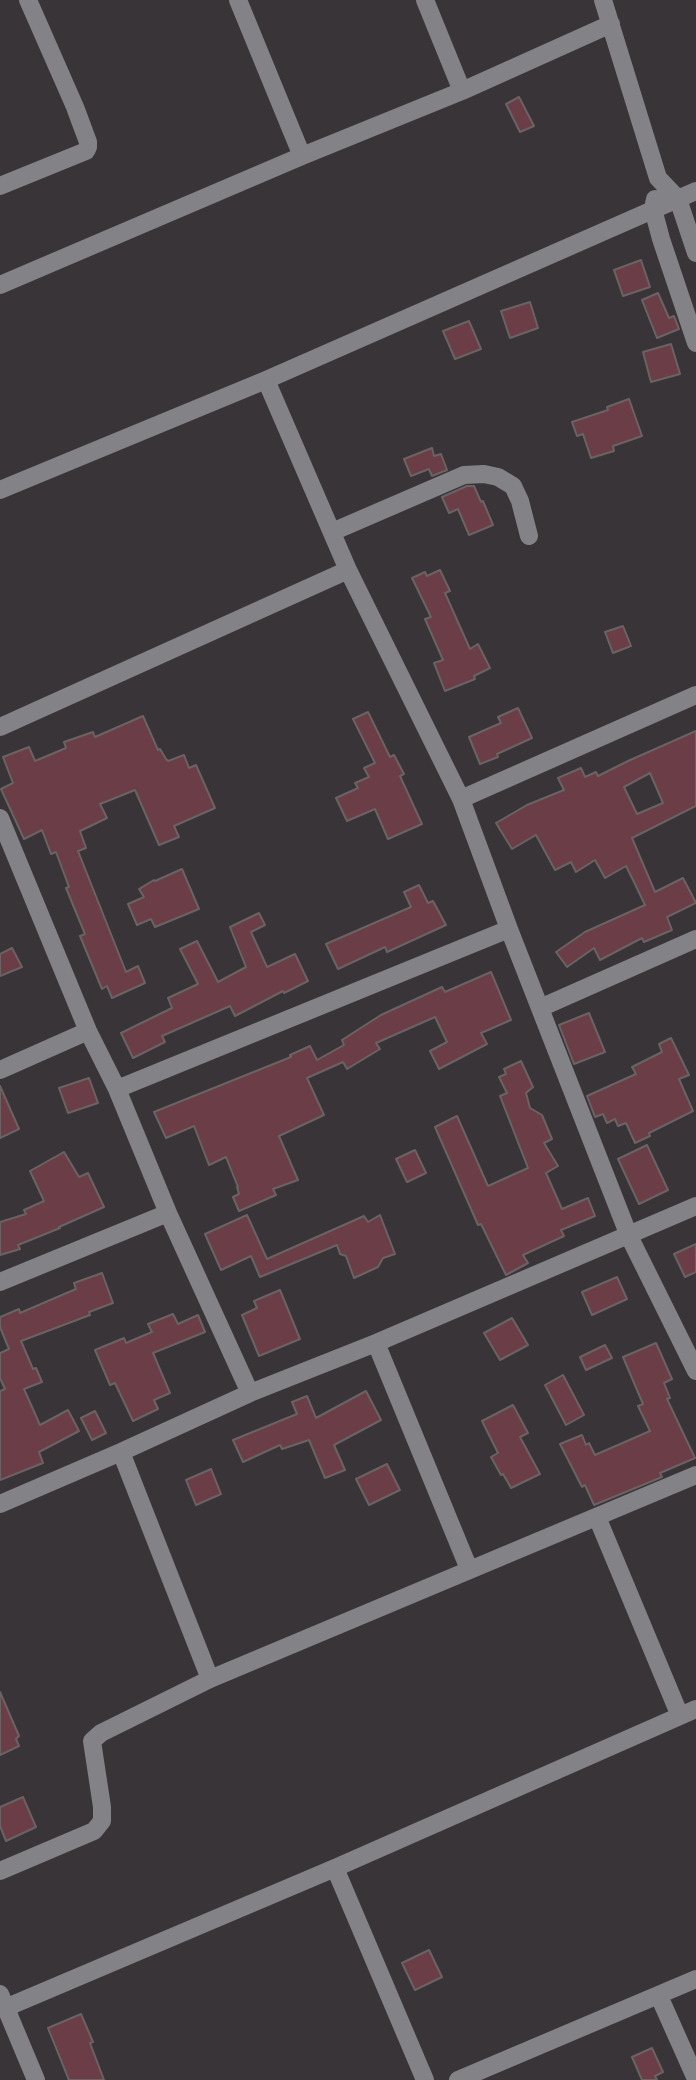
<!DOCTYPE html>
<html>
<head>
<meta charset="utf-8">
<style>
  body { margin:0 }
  canvas { display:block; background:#393438 }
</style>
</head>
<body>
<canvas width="696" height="2080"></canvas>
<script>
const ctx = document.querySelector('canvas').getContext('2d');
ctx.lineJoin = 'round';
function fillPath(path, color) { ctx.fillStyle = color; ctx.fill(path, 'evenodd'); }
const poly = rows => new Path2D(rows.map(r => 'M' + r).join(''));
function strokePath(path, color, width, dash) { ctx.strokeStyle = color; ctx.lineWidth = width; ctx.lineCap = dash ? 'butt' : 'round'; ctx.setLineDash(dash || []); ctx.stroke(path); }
const building = poly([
  [519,97,534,126,520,132,506,104,519,97],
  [641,260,650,287,623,296,614,270,641,260],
  [658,293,669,318,674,316,679,329,657,338,642,300,658,293],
  [530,302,538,328,510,338,501,311,530,302],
  [469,321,481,349,455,359,443,331,469,321],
  [671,344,680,374,651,382,643,352,671,344],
  [629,399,642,436,613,446,614,451,591,458,583,434,577,436,572,422,608,410,607,407,629,399],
  [432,448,434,456,441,454,447,470,432,476,429,469,411,476,404,459,432,448],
  [467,486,474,486,481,502,483,501,493,525,469,535,458,509,449,513,442,497,467,486],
  [440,570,450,591,445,593,470,649,478,644,490,668,474,676,475,679,445,691,434,663,443,660,425,619,431,617,412,578,425,572,427,576,440,570],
  [623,626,631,646,613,653,605,632,623,626],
  [518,708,532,738,497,754,498,757,480,764,469,737,501,723,498,717,518,708],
  [368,712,390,757,394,755,404,774,400,776,422,824,388,839,375,809,347,821,336,798,358,788,355,783,369,777,364,768,375,763,353,719,368,712],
  [143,716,158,750,160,749,166,759,168,761,184,755,189,768,196,765,215,808,174,826,179,837,159,845,135,790,100,804,107,818,80,831,86,848,78,851,126,972,138,966,145,983,112,998,107,986,102,989,80,936,85,934,66,888,69,887,56,852,51,854,42,830,24,839,1,789,13,783,3,757,29,747,35,761,66,748,64,742,93,732,95,737,143,716],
  [696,731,696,806,632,838,655,892,683,878,696,903,667,917,672,930,644,942,642,938,600,960,594,948,567,967,556,952,585,932,645,905,633,880,626,866,605,878,595,860,576,872,571,862,555,870,536,835,512,849,496,823,527,805,564,790,558,778,581,768,585,777,596,772,598,776,628,761,696,731],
  [650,773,663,803,637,814,624,787,650,773],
  [182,869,199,909,155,927,151,919,137,925,128,904,144,897,139,889,154,880,155,881,182,869],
  [419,885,428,903,433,901,446,925,387,952,385,947,338,969,326,944,411,907,404,892,419,885],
  [259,913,265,925,251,932,267,967,295,954,308,981,284,993,283,991,235,1016,230,1006,162,1036,165,1042,133,1058,121,1033,172,1008,168,998,198,984,180,949,197,941,218,982,246,967,230,927,259,913],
  [12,948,22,967,0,976,0,954,12,948],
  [491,972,511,1020,481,1033,487,1044,439,1069,430,1051,447,1042,435,1017,376,1043,380,1049,347,1069,343,1062,307,1078,324,1115,279,1136,298,1180,273,1189,276,1195,239,1211,233,1197,239,1194,237,1187,238,1187,226,1157,209,1165,194,1126,166,1138,154,1112,291,1057,290,1055,310,1046,317,1060,344,1045,342,1040,381,1015,442,987,445,992,491,972],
  [589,1013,605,1052,574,1064,559,1025,589,1013],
  [671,1038,689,1075,679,1079,693,1111,649,1133,650,1136,635,1143,626,1123,618,1126,615,1119,607,1123,603,1114,595,1117,587,1096,636,1074,632,1067,662,1052,659,1044,671,1038],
  [521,1061,533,1087,526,1093,530,1108,542,1115,552,1139,544,1143,558,1166,546,1173,562,1209,588,1198,595,1216,561,1230,564,1236,523,1255,528,1263,506,1275,481,1224,478,1225,435,1127,457,1116,488,1186,528,1168,500,1096,507,1093,499,1077,506,1074,504,1069,521,1061],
  [89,1078,98,1103,68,1113,59,1088,89,1078],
  [0,1086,19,1129,0,1138,0,1086],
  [647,1145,668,1190,639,1204,618,1159,647,1145],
  [415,1150,426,1173,407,1182,396,1159,415,1150],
  [64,1152,79,1177,88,1173,104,1207,59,1227,60,1228,18,1245,20,1249,0,1255,0,1222,26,1214,24,1210,44,1201,30,1171,64,1152],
  [247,1215,267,1259,364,1216,368,1222,380,1215,395,1254,383,1258,378,1267,354,1278,346,1256,340,1254,337,1245,260,1277,251,1256,221,1270,205,1234,247,1215],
  [696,1244,696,1272,685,1277,674,1254,696,1244],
  [102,1273,113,1303,89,1312,90,1315,21,1341,33,1369,36,1368,42,1382,24,1389,40,1425,68,1410,79,1431,39,1452,43,1463,0,1480,0,1391,5,1389,0,1378,0,1353,9,1349,0,1327,0,1317,19,1309,20,1313,76,1289,74,1283,102,1273],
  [617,1277,627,1299,592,1315,582,1292,617,1277],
  [280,1290,300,1339,259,1356,242,1315,257,1308,254,1301,280,1290],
  [173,1314,178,1324,198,1315,205,1332,153,1353,170,1393,154,1400,158,1409,133,1421,115,1383,110,1385,95,1350,124,1338,126,1343,152,1332,148,1324,173,1314],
  [512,1318,528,1345,500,1360,484,1333,512,1318],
  [656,1343,672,1379,664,1383,670,1398,667,1399,695,1458,660,1473,662,1477,594,1505,585,1485,582,1487,560,1444,582,1435,586,1445,589,1443,595,1455,650,1431,638,1406,643,1404,623,1357,656,1343],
  [605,1345,612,1358,586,1370,580,1357,605,1345],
  [563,1375,584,1415,566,1425,545,1385,563,1375],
  [366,1391,381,1420,334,1445,345,1470,325,1478,309,1440,282,1449,280,1445,243,1462,233,1440,297,1414,292,1402,307,1396,316,1418,366,1391],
  [513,1405,528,1433,520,1437,540,1474,511,1488,503,1474,501,1475,491,1457,498,1453,482,1421,513,1405],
  [95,1411,106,1433,92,1440,81,1418,95,1411],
  [387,1464,400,1490,369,1505,356,1479,387,1464],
  [211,1469,221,1494,196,1505,186,1480,211,1469],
  [0,1692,19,1736,16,1739,19,1746,0,1755,0,1692],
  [23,1797,36,1827,6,1841,0,1826,0,1807,23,1797],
  [429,1950,442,1977,415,1990,402,1963,429,1950],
  [81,2014,93,2042,90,2043,104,2080,69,2080,48,2028,81,2014],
  [652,2048,663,2072,655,2076,657,2080,642,2080,632,2057,652,2048]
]);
fillPath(building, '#6b3d46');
strokePath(building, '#6a6263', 2);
strokePath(poly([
  [238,0,302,156],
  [425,0,462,91],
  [603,0,658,178,678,199,696,253],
  [0,186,86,151,88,147,88,142,75,107,28,0],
  [655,199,653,209,661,239,696,343],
  [0,285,302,156,462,91,611,24],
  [266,380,348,570,461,799,509,929,629,1236,696,1371],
  [0,490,266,380,696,191],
  [332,532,464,475,484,474,498,477,513,486,520,501,529,536],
  [0,727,348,570],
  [461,799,696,695],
  [0,818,88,1031,117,1089,168,1213,250,1393],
  [540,1008,696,939],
  [0,1070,88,1031],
  [117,1089,509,929],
  [0,1282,168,1213],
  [376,1343,469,1569],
  [121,1452,210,1679],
  [0,1504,121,1452,250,1393,376,1343,696,1206],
  [597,1517,680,1716],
  [335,1868,425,2080],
  [0,1871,94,1831,102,1821,102,1807,92,1741,101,1733,210,1679,696,1475],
  [0,1994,36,2080],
  [659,1996,696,2079],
  [5,2008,335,1868,696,1709],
  [458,2080,696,1979]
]), '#838286', 18);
</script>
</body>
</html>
